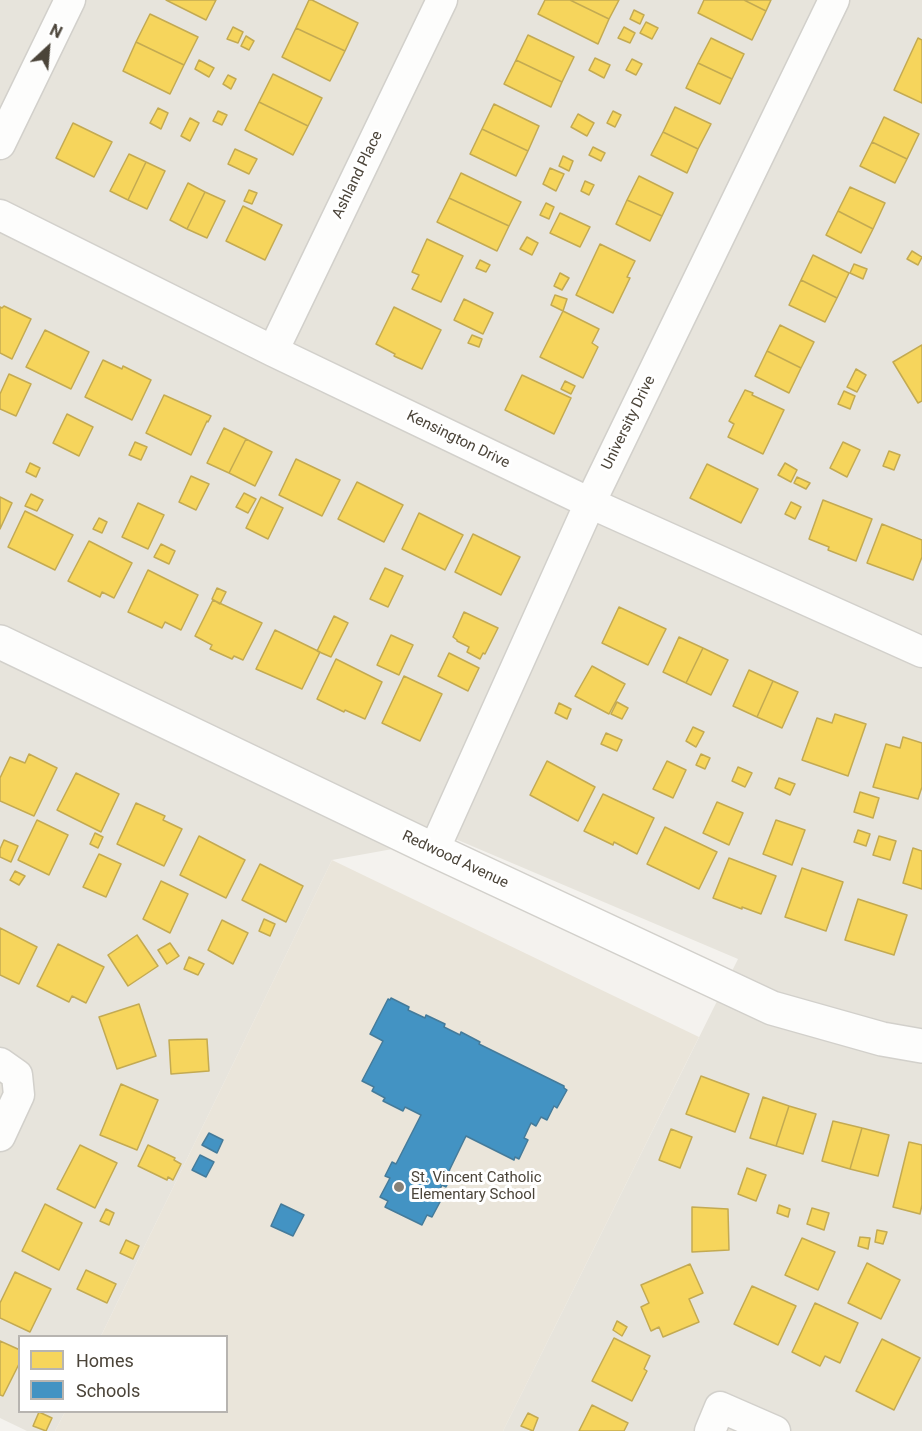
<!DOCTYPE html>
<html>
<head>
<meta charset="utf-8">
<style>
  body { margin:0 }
  #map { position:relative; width:922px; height:1431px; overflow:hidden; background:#f4f2ee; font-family:Roboto,sans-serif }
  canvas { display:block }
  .legend { position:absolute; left:18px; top:1335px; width:210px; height:78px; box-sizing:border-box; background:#fff; border:2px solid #b7b4b0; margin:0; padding:8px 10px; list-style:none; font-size:18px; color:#4b4439 }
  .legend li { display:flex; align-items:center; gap:12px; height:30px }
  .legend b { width:30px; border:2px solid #b7b4b0 }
  .north { position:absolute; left:18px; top:18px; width:60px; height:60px; -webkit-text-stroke:4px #fff; paint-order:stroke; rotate:26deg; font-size:16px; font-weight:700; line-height:24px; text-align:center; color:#4b4439 }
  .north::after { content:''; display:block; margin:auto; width:21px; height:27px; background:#4b4439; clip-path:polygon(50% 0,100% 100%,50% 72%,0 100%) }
</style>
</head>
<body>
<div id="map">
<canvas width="922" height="1431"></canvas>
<ul class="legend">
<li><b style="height:16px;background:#f6d55c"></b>Homes</li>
<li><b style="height:16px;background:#4393c3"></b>Schools</li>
</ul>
<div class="north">N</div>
</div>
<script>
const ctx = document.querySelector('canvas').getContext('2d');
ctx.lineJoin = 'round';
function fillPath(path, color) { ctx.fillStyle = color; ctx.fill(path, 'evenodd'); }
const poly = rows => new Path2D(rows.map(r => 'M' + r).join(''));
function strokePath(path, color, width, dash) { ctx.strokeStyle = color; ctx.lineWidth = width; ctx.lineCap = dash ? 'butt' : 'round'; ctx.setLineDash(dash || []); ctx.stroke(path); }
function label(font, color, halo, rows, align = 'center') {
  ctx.font = font + ' Roboto,sans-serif'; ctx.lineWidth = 6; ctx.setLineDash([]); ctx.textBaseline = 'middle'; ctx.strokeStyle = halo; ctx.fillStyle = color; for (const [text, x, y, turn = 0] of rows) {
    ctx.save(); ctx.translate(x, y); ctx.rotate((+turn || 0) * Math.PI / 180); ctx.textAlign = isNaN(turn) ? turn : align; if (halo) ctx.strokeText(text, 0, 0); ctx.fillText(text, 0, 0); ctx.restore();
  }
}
fillPath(poly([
  [0,0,922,0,922,1431,503,1431,738,959,453,838,332,860,101,1336,20,1336,20,1412,65,1412,55,1431,27,1431,0,1418]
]), '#e7e4dc');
fillPath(poly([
  [332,860,699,1037,503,1431,55,1431,65,1412,226,1412,226,1336,101,1336]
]), '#eae5da');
const homes = poly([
  [166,0,216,0,206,20,166,0],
  [309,0,312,0,358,23,345,51,296,28,309,0],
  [545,0,570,0,609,19,598,44,538,14,545,0],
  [570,0,619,0,609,19,570,0],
  [704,0,744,0,766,11,752,40,698,13,704,0],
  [744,0,771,0,766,11,744,0],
  [634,10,644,15,640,24,630,19,634,10],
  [150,14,198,37,184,65,136,42,150,14],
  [646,22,658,28,652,39,640,33,646,22],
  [233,27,243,32,238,43,227,39,233,27],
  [624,27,635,33,630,43,618,38,624,27],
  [296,28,345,51,330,81,282,57,296,28],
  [528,35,574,57,562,82,516,60,528,35],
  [246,36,254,41,249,50,241,46,246,36],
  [711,38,744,54,732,79,698,63,711,38],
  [918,38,922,40,922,103,894,90,918,38],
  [136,42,184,65,170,94,123,71,136,42],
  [595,58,610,65,604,78,589,70,595,58],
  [632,59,642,64,636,75,626,70,632,59],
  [199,60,214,68,209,77,195,69,199,60],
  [516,60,562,82,551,107,504,84,516,60],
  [698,63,732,79,720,104,686,88,698,63],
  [273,74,322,98,308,126,259,102,273,74],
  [228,75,236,79,231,89,223,84,228,75],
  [259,102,308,126,293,155,245,130,259,102],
  [494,104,539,126,528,151,482,129,494,104],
  [675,107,711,124,698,149,663,132,675,107],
  [158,108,168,113,161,129,150,123,158,108],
  [218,111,227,115,222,125,213,121,218,111],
  [613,111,621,115,615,127,607,123,613,111],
  [578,114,594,123,587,136,571,127,578,114],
  [884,117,919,134,907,159,872,142,884,117],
  [190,118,199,123,190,141,181,136,190,118],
  [73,123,112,142,94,177,56,158,73,123],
  [482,129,528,151,516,176,470,154,482,129],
  [663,132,698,149,687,173,651,155,663,132],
  [872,142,907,159,895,183,860,166,872,142],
  [593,147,605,153,601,161,589,155,593,147],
  [235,149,257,159,249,174,228,164,235,149],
  [129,154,146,162,128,200,110,191,129,154],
  [563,156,573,161,569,171,559,166,563,156],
  [146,162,165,171,147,209,128,200,146,162],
  [550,168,564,174,556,191,543,184,550,168],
  [461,173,521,202,509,226,449,198,461,173],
  [639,176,673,193,662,216,627,200,639,176],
  [585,181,594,185,589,195,581,191,585,181],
  [188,183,205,192,187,229,170,220,188,183],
  [850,187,885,203,873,229,838,211,850,187],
  [249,190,257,193,252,204,244,201,249,190],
  [205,192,225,201,207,238,187,229,205,192],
  [449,198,509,226,497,251,437,222,449,198],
  [627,200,662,216,650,241,616,224,627,200],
  [546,203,554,207,549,219,540,215,546,203],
  [243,206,282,225,265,260,226,241,243,206],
  [838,211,873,229,861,253,826,235,838,211],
  [560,213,590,227,580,247,550,233,560,213],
  [527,237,538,243,532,255,520,249,527,237],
  [427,239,463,256,441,302,412,289,419,275,412,272,427,239],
  [600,244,635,261,627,277,630,278,613,313,576,295,600,244],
  [912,251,922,257,918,265,907,259,912,251],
  [813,255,849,273,837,298,801,280,813,255],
  [480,260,490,265,486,272,476,268,480,260],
  [854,264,867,269,863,279,850,273,854,264],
  [560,273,569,278,562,290,554,286,560,273],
  [801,280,837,298,825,322,789,305,801,280],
  [555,295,567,299,563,311,551,305,555,295],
  [464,299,493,313,483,334,454,320,464,299],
  [4,306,31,319,12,359,0,353,0,307,2,308,4,306],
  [394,307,441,330,422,369,394,356,395,354,376,344,394,307],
  [563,311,599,329,592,343,598,347,583,378,540,357,563,311],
  [780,325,814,342,801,368,767,351,780,325],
  [45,330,89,352,71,389,26,367,45,330],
  [472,335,482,339,479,347,468,343,472,335],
  [922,345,922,401,918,403,893,362,922,345],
  [767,351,801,368,789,393,755,376,767,351],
  [103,360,122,369,123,366,151,380,132,420,85,397,103,360],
  [856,369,866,375,857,392,847,387,856,369],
  [9,374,31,384,16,416,0,409,0,394,9,374],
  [522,375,571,398,554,434,505,410,522,375],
  [565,381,575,386,571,394,561,389,565,381],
  [745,390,753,393,752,395,784,410,763,454,728,437,734,424,729,421,745,390],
  [844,391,855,396,850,409,838,404,844,391],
  [164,395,211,416,208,422,207,421,191,455,146,433,164,395],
  [67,414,93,427,79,456,53,443,67,414],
  [224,428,246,439,229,473,207,463,224,428],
  [246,439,272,452,255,486,229,473,246,439],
  [135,442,147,447,141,460,129,455,135,442],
  [843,442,860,450,847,477,830,468,843,442],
  [889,451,900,455,894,470,883,466,889,451],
  [296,459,340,480,322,516,279,495,296,459],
  [30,463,40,468,36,477,26,472,30,463],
  [785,463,797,470,791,482,778,475,785,463],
  [707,464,758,489,741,523,690,498,707,464],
  [191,476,209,484,196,510,179,502,191,476],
  [797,477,810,483,806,489,794,483,797,477],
  [357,482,403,505,384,542,338,519,357,482],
  [244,493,256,499,248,513,236,507,244,493],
  [31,494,43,500,37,511,25,506,31,494],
  [0,497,12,503,0,529,0,497],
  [261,497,283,508,268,539,246,528,261,497],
  [823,500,872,519,856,561,828,550,829,547,809,539,823,500],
  [791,502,801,507,795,519,785,514,791,502],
  [138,503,164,515,148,549,122,537,138,503],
  [25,511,73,535,55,570,8,547,25,511],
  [419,513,463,535,445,570,402,549,419,513],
  [99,518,107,522,102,533,93,529,99,518],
  [882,524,922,540,922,557,913,580,867,563,882,524],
  [473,534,520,557,501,595,455,572,473,534],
  [89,541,132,563,114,598,102,592,100,597,68,581,89,541],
  [161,544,175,551,169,564,154,557,161,544],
  [385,568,403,576,388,607,370,599,385,568],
  [148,570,198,595,181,630,165,622,162,628,128,612,148,570],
  [217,588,226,592,220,604,212,599,217,588],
  [213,600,262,623,243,660,234,656,232,659,210,649,212,645,195,636,213,600],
  [619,607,666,629,648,665,602,643,619,607],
  [464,612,498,628,485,654,483,653,480,659,467,652,469,647,457,641,457,640,453,637,464,612],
  [334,616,348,623,331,657,317,651,334,616],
  [275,630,320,652,302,689,256,669,275,630],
  [391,635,413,645,399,675,377,665,391,635],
  [679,637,703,648,686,683,663,672,679,637],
  [703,648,728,660,711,695,686,683,703,648],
  [449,653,479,668,468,691,438,676,449,653],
  [336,659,382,682,365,719,345,710,344,712,317,699,336,659],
  [592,666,625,684,609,714,575,696,592,666],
  [749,670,773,681,757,717,733,706,749,670],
  [404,676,442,694,420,741,382,723,404,676],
  [773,681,798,692,782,728,757,717,773,681],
  [617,702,628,708,622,719,611,714,617,702],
  [559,703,571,709,567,719,555,713,559,703],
  [835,714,866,724,848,776,802,760,817,718,832,723,835,714],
  [693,727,704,732,696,747,686,741,693,727],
  [606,733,622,740,617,751,601,744,606,733],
  [903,737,922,743,922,787,918,799,873,787,886,744,900,748,903,737],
  [29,754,57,768,34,816,0,801,0,778,10,757,25,763,29,754],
  [701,754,710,758,705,769,696,765,701,754],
  [547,761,595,787,578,821,530,795,547,761],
  [667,761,686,770,673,798,653,789,667,761],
  [738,767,752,773,745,787,732,781,738,767],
  [76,773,119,794,101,832,57,810,76,773],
  [779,778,795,784,790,795,775,788,779,778],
  [860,792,879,798,873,818,854,812,860,792],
  [603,794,654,818,637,854,614,842,613,845,584,831,603,794],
  [717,802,743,813,729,845,703,833,717,802],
  [136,803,165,816,163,820,182,829,164,866,117,844,136,803],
  [37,820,68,835,49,875,18,860,37,820],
  [776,820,805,830,792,865,763,854,776,820],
  [665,827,717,852,699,889,647,864,665,827],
  [858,830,870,834,866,846,854,842,858,830],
  [95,833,103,837,98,848,90,844,95,833],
  [199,836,245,860,226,898,180,875,199,836],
  [879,836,896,841,890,860,873,855,879,836],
  [4,840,18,846,11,862,0,857,0,849,4,840],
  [913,848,922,851,922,889,903,883,913,848],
  [99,854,121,864,106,897,83,887,99,854],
  [729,858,776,876,761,914,742,907,742,909,713,898,729,858],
  [260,864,303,886,286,922,242,900,260,864],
  [802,868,843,882,826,931,785,917,802,868],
  [15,871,25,876,19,885,10,880,15,871],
  [161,881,188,894,170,933,143,919,161,881],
  [858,899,907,915,894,955,845,940,858,899],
  [264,919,275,924,270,936,259,931,264,919],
  [222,920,248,933,233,964,208,950,222,920],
  [0,928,37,947,19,984,0,975,0,928],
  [137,935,158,966,128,986,108,955,137,935],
  [170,943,179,956,167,964,158,950,170,943],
  [58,944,104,967,86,1003,72,996,69,1002,37,986,58,944],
  [189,957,204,964,198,975,184,969,189,957],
  [139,1004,156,1056,117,1069,99,1017,139,1004],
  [207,1039,209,1071,171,1074,169,1040,207,1039],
  [701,1076,749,1094,735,1132,686,1114,701,1076],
  [121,1084,158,1100,137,1150,100,1135,121,1084],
  [763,1097,789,1106,776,1146,750,1138,763,1097],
  [789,1106,816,1114,803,1154,776,1146,789,1106],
  [833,1121,862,1128,850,1169,822,1161,833,1121],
  [862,1128,889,1135,878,1176,850,1169,862,1128],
  [671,1129,692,1137,680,1168,659,1160,671,1129],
  [909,1142,922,1145,922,1205,920,1214,893,1207,909,1142],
  [80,1145,117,1163,95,1208,57,1189,80,1145],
  [148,1145,175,1158,174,1160,181,1164,173,1180,168,1177,167,1180,138,1166,148,1145],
  [747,1168,766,1175,756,1201,738,1194,747,1168],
  [45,1204,82,1223,59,1270,22,1251,45,1204],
  [779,1205,790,1209,788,1217,777,1213,779,1205],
  [692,1207,728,1209,729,1250,692,1252,692,1207],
  [812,1208,829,1213,824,1230,807,1224,812,1208],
  [106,1209,114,1213,109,1225,100,1221,106,1209],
  [877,1230,887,1232,883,1244,875,1242,877,1230],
  [860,1237,870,1238,868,1249,858,1246,860,1237],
  [802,1238,835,1252,818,1290,785,1275,802,1238],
  [126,1240,139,1246,133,1259,120,1253,126,1240],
  [867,1263,900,1280,881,1319,848,1303,867,1263],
  [690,1264,703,1293,689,1299,699,1322,663,1337,659,1327,651,1331,641,1307,649,1303,641,1285,690,1264],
  [86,1270,116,1284,107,1303,77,1289,86,1270],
  [15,1272,51,1289,30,1332,0,1318,0,1303,15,1272],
  [752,1286,796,1306,778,1345,734,1324,752,1286],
  [815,1303,858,1323,840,1363,825,1356,820,1366,792,1352,815,1303],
  [617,1321,627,1327,622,1336,613,1330,617,1321],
  [614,1338,650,1356,644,1369,647,1371,632,1401,592,1381,614,1338],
  [882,1339,920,1358,894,1410,856,1391,882,1339],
  [0,1341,20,1350,20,1362,3,1396,0,1395,0,1341],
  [592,1405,628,1423,624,1431,579,1431,592,1405],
  [39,1412,52,1418,46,1431,33,1426,39,1412],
  [528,1413,538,1418,533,1431,521,1426,528,1413]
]);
fillPath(homes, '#f6d55c');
strokePath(homes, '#c3aa52', 1.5);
const schools = poly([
  [391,998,409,1007,408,1010,425,1018,426,1015,445,1024,444,1027,460,1035,461,1032,480,1042,479,1044,564,1086,564,1088,567,1090,557,1108,554,1106,547,1120,541,1117,536,1126,531,1123,524,1138,528,1140,519,1159,515,1157,514,1160,466,1136,449,1171,453,1173,446,1187,442,1185,435,1200,440,1202,432,1217,427,1215,422,1225,385,1207,388,1201,380,1197,390,1178,385,1176,392,1162,396,1164,421,1115,405,1107,403,1111,383,1101,385,1098,372,1091,374,1087,362,1081,383,1041,370,1034,388,999,390,1000,391,998],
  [209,1133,223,1140,217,1153,202,1145,209,1133],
  [200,1155,214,1162,206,1177,192,1170,200,1155],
  [281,1204,304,1215,293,1236,271,1226,281,1204]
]);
fillPath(schools, '#4393c3');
strokePath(schools, '#457b9a', 1.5);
const minor = poly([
  [0,144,70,0],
  [0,215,273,351,590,503,922,652],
  [273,351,442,0],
  [434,850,590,503,834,0],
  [0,1063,17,1075,19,1095,0,1136],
  [710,1431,720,1407,775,1431]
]);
const tertiary = poly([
  [0,642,434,850,772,1008,882,1039,922,1046]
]);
strokePath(minor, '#d2d0cb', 33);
strokePath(tertiary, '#d2d0cb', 36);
strokePath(minor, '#fdfdfc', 30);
strokePath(tertiary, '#fdfdfc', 33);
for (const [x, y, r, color] of [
  [399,1187,6,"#868178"]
]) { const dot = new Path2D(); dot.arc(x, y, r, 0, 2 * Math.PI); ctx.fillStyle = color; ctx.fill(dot); strokePath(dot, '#fff', 2); }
label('15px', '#4b4439', '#fff', [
  ["Ashland Place",358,175,-64],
  ["University Drive",629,423,-64],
  ["Kensington Drive",458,440,26],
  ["Redwood Avenue",455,860,25]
]);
label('15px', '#4b4439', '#fff', [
  ["St. Vincent Catholic",411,1178],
  ["Elementary School",411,1195]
], 'left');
</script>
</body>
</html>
